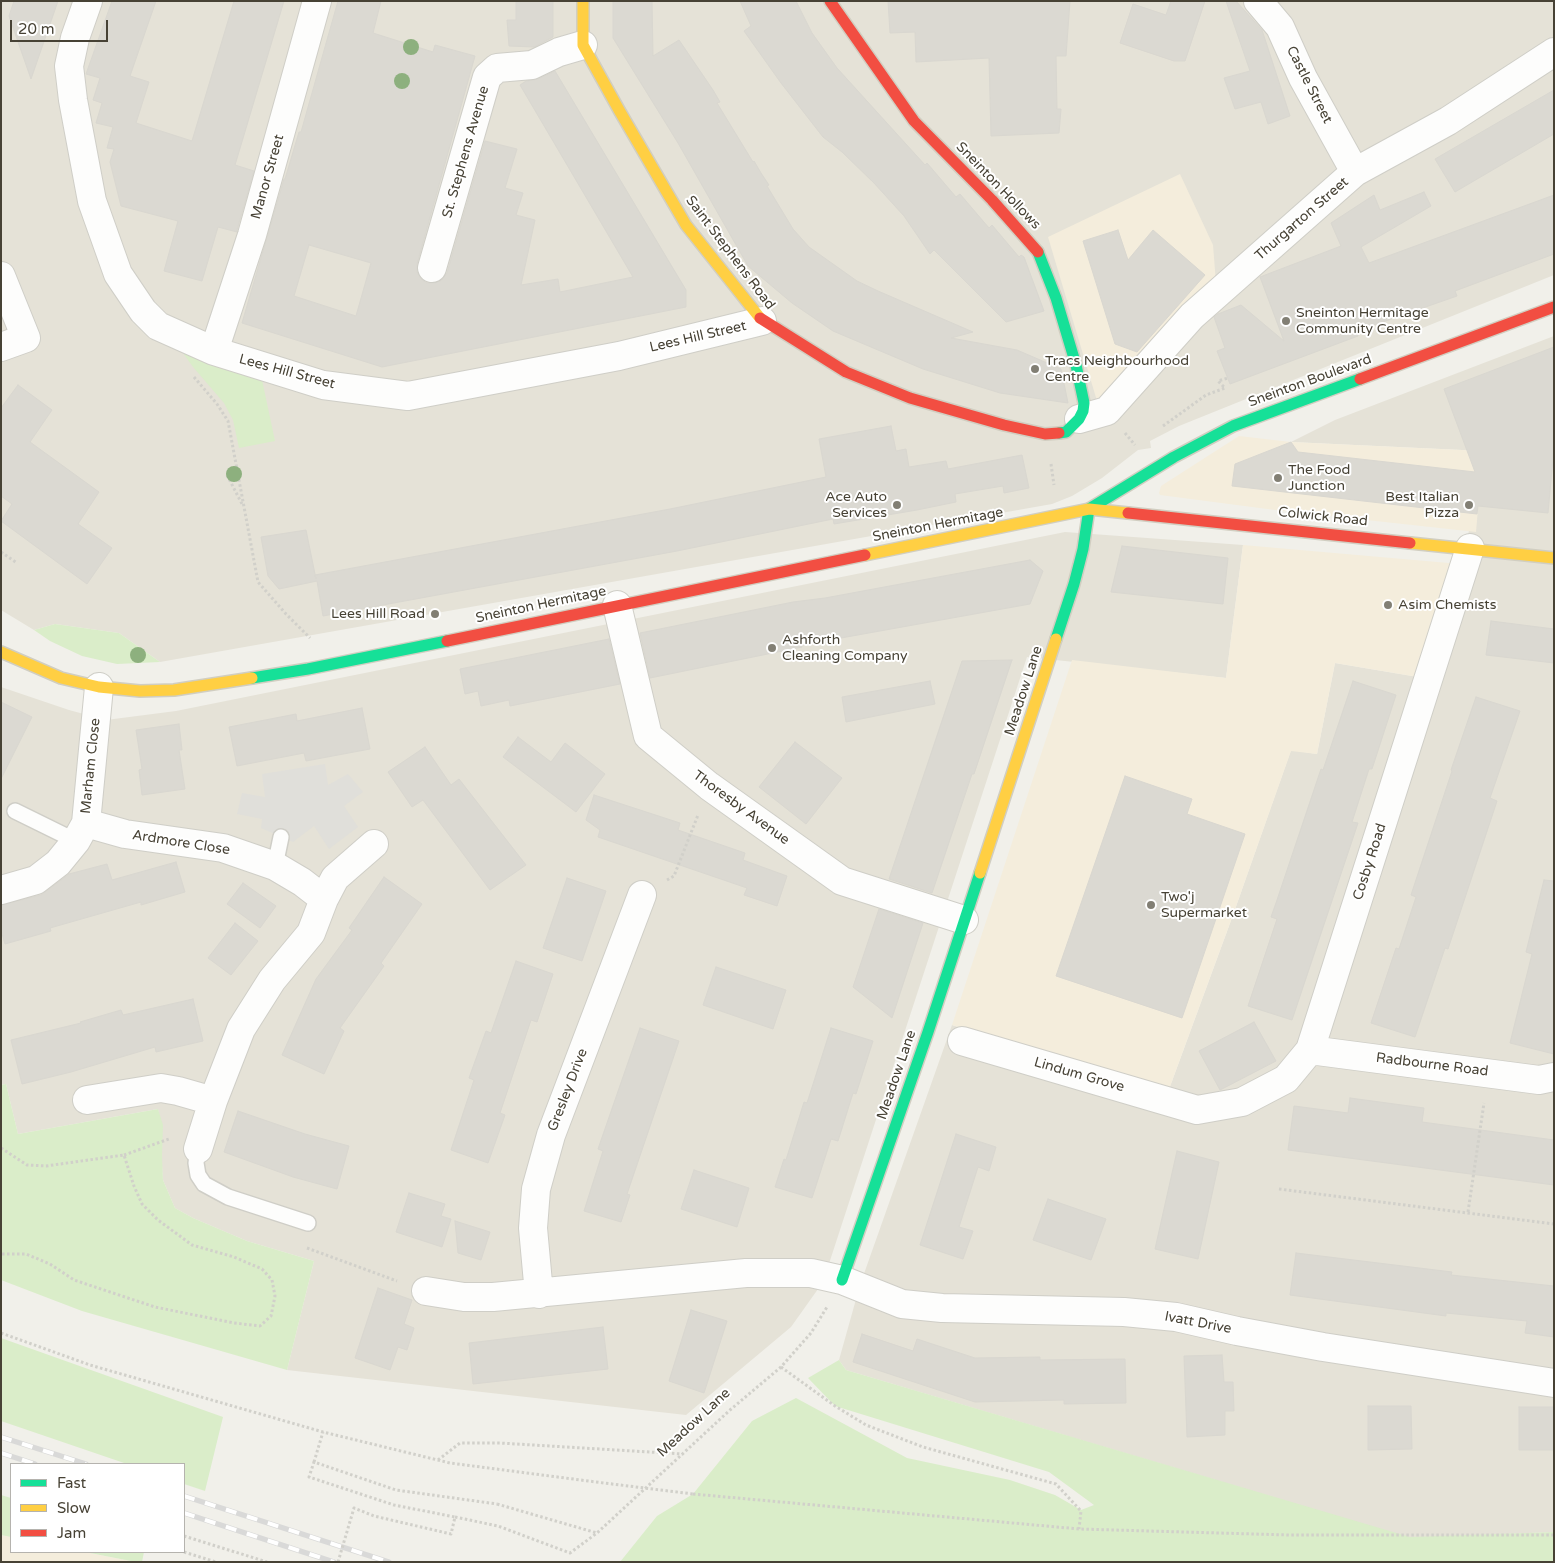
<!DOCTYPE html>
<html>
<head>
<meta charset="utf-8">
<style>
  body { margin:0 }
  #map { position:relative; width:1555px; height:1563px; overflow:hidden; background:#f1f0ea; font-family:"Varela Round",sans-serif }
  canvas { display:block }
  .frame { position:absolute; inset:0; border:2px solid #474235; pointer-events:none }
  .legend { position:absolute; left:10px; top:1463px; width:175px; height:90px; box-sizing:border-box; background:#fff; border:1px solid #b5b3ae; margin:0; padding:6px 9px; list-style:none; font-size:15px; color:#474235 }
  .legend li { display:flex; align-items:center; gap:10px; height:25px }
  .legend b { width:25px; border:1px solid #b5b3ae }
  .scale { position:absolute; left:10px; top:20px; width:98px; height:22px; box-sizing:border-box; border:2px solid #474235; border-top:0; padding-left:6px; font-size:15px; line-height:18px; white-space:nowrap; color:#474235; -webkit-text-stroke:4px #fff; paint-order:stroke }
</style>
</head>
<body>
<div id="map">
<canvas width="1555" height="1563"></canvas>
<div class="frame"></div>
<ul class="legend">
<li><b style="height:6px;background:#16e098"></b>Fast</li>
<li><b style="height:6px;background:#ffcf43"></b>Slow</li>
<li><b style="height:6px;background:#f24e42"></b>Jam</li>
</ul>
<div class="scale">20 m</div>
</div>
<script>
const ctx = document.querySelector('canvas').getContext('2d');
ctx.lineJoin = 'round';
function fillPath(path, color) { ctx.fillStyle = color; ctx.fill(path, 'evenodd'); }
const poly = rows => new Path2D(rows.map(r => 'M' + r).join(''));
function strokePath(path, color, width, dash) { ctx.strokeStyle = color; ctx.lineWidth = width; ctx.lineCap = dash ? 'butt' : 'round'; ctx.setLineDash(dash || []); ctx.stroke(path); }
function label(font, color, halo, rows, align = 'center') {
  ctx.font = font + ' "Varela Round",sans-serif'; ctx.lineWidth = 4; ctx.setLineDash([]); ctx.textBaseline = 'middle'; ctx.strokeStyle = halo; ctx.fillStyle = color; for (const [text, x, y, turn = 0] of rows) {
    ctx.save(); ctx.translate(x, y); ctx.rotate((+turn || 0) * Math.PI / 180); ctx.textAlign = isNaN(turn) ? turn : align; if (halo) ctx.strokeText(text, 0, 0); ctx.fillText(text, 0, 0); ctx.restore();
  }
}
fillPath(poly([
  [1,1,1554,1,1554,275,1179,426,1150,441,1151,448,1138,450,1102,478,1072,496,1052,504,160,662,119,633,55,624,34,630,1,610],
  [1554,336,1554,1532,1410,1538,846,1370,839,1360,860,1285,952,1025,1168,1092,1233,915,1291,750,1317,754,1335,663,1424,678,1469,531,1483,451,1291,442,1335,420],
  [1065,532,1243,545,1226,678,1027,657,823,1282,791,1327,686,1415,287,1370,314,1261,247,1241,193,1218,175,1208,163,1180,158,1109,18,1134,6,1084,1,1085,1,687,69,710,106,720,176,711]
]), '#e5e2d7');
fillPath(poly([
  [1180,174,1213,245,1216,283,1097,401,1048,237],
  [1239,436,1291,442,1483,451,1476,532,1275,510,1160,495,1159,493,1161,486],
  [1243,545,1460,564,1424,678,1335,663,1317,754,1291,751,1233,915,1168,1092,952,1025,1072,660,1226,678],
  [1,1535,11,1537,11,1552,85,1552,136,1562,1,1562]
]), '#f4eddc');
fillPath(poly([
  [183,353,261,375,275,441,239,448,233,420,224,403,193,367],
  [55,624,119,633,160,662,117,664,82,656,50,641,34,630],
  [6,1084,18,1134,158,1109,163,1125,162,1156,163,1180,175,1208,193,1218,247,1241,314,1261,287,1370,82,1311,1,1280,1,1085],
  [1,1338,223,1417,205,1491,184,1484,184,1464,127,1464,1,1421],
  [839,1360,846,1370,1410,1537,1554,1532,1554,1562,620,1562,657,1516,693,1494,752,1421,796,1398,907,1458,1010,1480,1055,1495,1081,1510,1094,1505,1049,1472,835,1406,808,1378],
  [1,1495,11,1498,11,1537,1,1535],
  [85,1552,144,1552,142,1562,136,1562]
]), '#daedc9');
fillPath(poly([
  [325,764,328,785,348,774,363,792,344,806,358,827,329,849,314,826,293,842,261,828,262,819,237,814,242,793,265,797,262,774]
]), '#e0dfda');
const building = poly([
  [14,1,58,1,31,79,9,16,14,1],
  [112,1,156,1,130,76,149,82,136,123,192,141,234,1,284,1,235,165,254,171,237,230,237,232,218,227,202,281,164,271,178,221,121,206,110,162,114,149,107,148,113,127,96,123,102,103,93,100,100,78,86,74,112,1],
  [338,1,381,1,373,33,433,52,435,45,475,56,417,264,417,272,421,279,427,283,435,283,442,280,447,273,485,141,517,149,505,188,523,193,516,215,535,220,521,285,558,279,560,292,633,277,520,85,526,81,538,79,555,71,686,290,686,307,382,367,242,323,284,179,285,179,299,132,301,132,338,1],
  [309,245,371,263,356,316,294,296,309,245],
  [516,1,553,1,553,37,534,47,509,46,507,20,516,20,516,1],
  [613,1,652,1,653,56,679,40,713,90,720,102,717,103,753,162,754,161,761,173,769,185,767,186,793,229,809,247,857,281,878,291,973,332,951,338,1017,350,1061,369,1068,403,1000,393,923,369,833,331,792,303,748,266,678,143,613,38,613,1],
  [740,1,796,1,812,33,837,68,925,165,927,163,956,197,960,194,989,228,992,225,1019,257,1021,255,1024,257,1044,311,1006,322,934,250,930,254,904,216,874,183,842,152,823,137,781,83,744,31,751,26,740,1],
  [888,1,1070,1,1066,56,1056,56,1057,109,1061,109,1059,133,991,136,989,58,916,62,915,32,890,33,888,1],
  [1171,1,1205,1,1185,61,1174,61,1120,43,1133,4,1166,15,1171,1],
  [1226,1,1236,1,1262,30,1290,116,1268,124,1261,102,1235,109,1224,78,1250,71,1226,1],
  [1554,90,1554,134,1455,192,1435,159,1554,90],
  [1424,192,1431,206,1361,247,1369,263,1554,195,1554,254,1455,291,1457,296,1357,331,1358,336,1230,384,1217,351,1225,348,1214,317,1218,314,1241,305,1284,341,1260,277,1341,246,1331,223,1374,195,1380,210,1424,192],
  [1118,230,1128,260,1153,230,1205,275,1137,352,1115,344,1083,241,1118,230],
  [1554,347,1554,448,1548,513,1478,506,1477,514,1232,486,1235,464,1291,442,1298,452,1475,472,1444,389,1554,347],
  [18,385,52,410,30,442,99,492,78,524,112,548,87,584,1,521,12,504,1,496,1,408,18,385],
  [891,426,896,451,906,449,909,467,946,461,948,469,1022,455,1029,488,1004,493,1003,486,955,494,956,502,917,510,834,524,833,519,677,551,323,616,317,581,279,589,268,576,261,537,306,530,316,579,315,575,670,509,826,477,819,439,891,426],
  [1122,546,1228,558,1223,604,1111,592,1122,546],
  [1030,560,1043,571,1030,604,802,645,802,647,650,678,640,633,793,602,825,598,1030,560],
  [1491,621,1554,629,1554,663,1486,655,1491,621],
  [609,639,620,684,510,706,509,700,481,706,478,691,465,694,460,669,609,639],
  [1012,660,974,774,972,774,932,893,889,879,962,661,1012,660],
  [930,681,935,704,846,722,842,697,930,681],
  [1353,681,1396,695,1372,769,1369,769,1352,822,1358,823,1292,1020,1248,1006,1277,919,1271,917,1276,903,1321,769,1323,770,1353,681],
  [1476,697,1520,711,1490,798,1497,801,1448,949,1445,948,1415,1037,1371,1023,1396,948,1399,949,1416,897,1411,895,1452,771,1451,770,1476,697],
  [1,702,32,717,1,779,1,702],
  [362,708,370,749,306,761,304,753,237,766,229,727,296,714,297,721,362,708],
  [179,724,182,750,179,750,185,789,142,795,139,770,142,769,136,730,179,724],
  [518,737,551,762,565,743,605,774,576,812,503,757,518,737],
  [795,742,842,778,806,824,759,787,795,742],
  [425,747,451,785,459,779,526,865,490,890,423,800,412,807,388,772,425,747],
  [1125,776,1192,799,1187,814,1245,834,1182,1018,1056,976,1125,776],
  [594,795,680,823,678,830,745,853,743,860,787,876,777,906,744,895,747,888,598,837,600,830,586,820,594,795],
  [176,862,185,892,141,905,141,902,50,928,51,931,5,944,1,930,1,905,41,895,69,874,107,864,112,880,176,862],
  [384,877,422,904,381,963,384,966,340,1028,344,1031,324,1074,282,1055,316,979,352,930,349,928,384,877],
  [567,878,606,891,582,961,543,948,567,878],
  [1544,880,1554,881,1554,1054,1510,1043,1532,954,1526,952,1544,880],
  [243,883,276,906,260,928,227,904,243,883],
  [879,909,923,923,892,1018,853,987,879,909],
  [235,923,258,941,231,975,208,958,235,923],
  [516,961,553,974,537,1022,531,1020,500,1113,505,1115,488,1163,451,1150,474,1080,469,1078,486,1031,491,1033,516,961],
  [716,967,786,990,773,1029,703,1005,716,967],
  [193,999,203,1041,156,1052,155,1047,71,1072,22,1084,11,1040,81,1023,80,1022,121,1010,123,1015,193,999],
  [1254,1022,1276,1061,1220,1090,1199,1051,1254,1022],
  [640,1028,679,1041,627,1194,630,1195,621,1222,584,1211,603,1151,598,1149,640,1028],
  [831,1028,873,1041,856,1094,853,1093,838,1141,831,1139,812,1198,775,1187,784,1159,786,1160,804,1102,807,1103,831,1028],
  [1350,1098,1424,1108,1422,1122,1554,1140,1554,1185,1288,1150,1294,1106,1348,1113,1350,1098],
  [238,1111,305,1134,349,1146,337,1189,293,1177,224,1152,238,1111],
  [956,1134,996,1147,989,1171,978,1167,959,1227,973,1231,963,1259,920,1245,956,1134],
  [1177,1151,1219,1162,1198,1259,1155,1249,1177,1151],
  [694,1170,749,1188,737,1227,681,1209,694,1170],
  [409,1193,445,1204,441,1216,451,1219,442,1247,396,1232,409,1193],
  [1048,1199,1106,1219,1091,1260,1033,1240,1048,1199],
  [455,1221,490,1232,481,1260,458,1253,455,1221],
  [1296,1253,1452,1272,1451,1275,1554,1286,1554,1337,1525,1333,1527,1321,1446,1313,1446,1316,1290,1295,1296,1253],
  [378,1288,412,1300,404,1324,414,1328,407,1350,398,1347,390,1370,355,1358,378,1288],
  [691,1310,727,1321,704,1393,669,1381,691,1310],
  [603,1327,608,1369,473,1384,469,1343,603,1327],
  [862,1334,913,1351,917,1339,975,1358,1040,1357,1040,1360,1125,1359,1126,1403,1064,1404,1064,1400,975,1402,853,1362,862,1334],
  [1222,1355,1224,1382,1233,1382,1234,1411,1225,1411,1225,1435,1187,1437,1184,1356,1222,1355],
  [1368,1406,1411,1406,1412,1449,1368,1450,1368,1406],
  [1519,1407,1554,1407,1554,1450,1519,1450,1519,1407]
]);
fillPath(building, '#dbd9d2');
strokePath(building, '#d9d7d0', 1);
const lane = poly([
  [15,811,76,841],
  [275,866,281,837],
  [198,1149,196,1163,198,1175,204,1184,228,1197,308,1223]
]);
const street = poly([
  [88,1,75,38,69,66,73,100,92,201,118,274,143,311,158,326,214,351,323,385,408,396,619,356,762,321],
  [1258,1,1280,27,1303,78,1355,172],
  [432,268,487,77,497,68,532,65,559,52,583,45],
  [1,276,26,338,1,347],
  [214,351,252,235,317,1],
  [1079,419,1107,411,1192,316,1355,172,1448,121,1554,52],
  [617,605,648,736,709,786,842,881,964,920],
  [86,823,125,834,223,848,275,866,302,882,324,899,311,933,272,980,241,1029,213,1101,198,1149],
  [1,890,36,880,58,863,76,841,86,823,99,687],
  [324,899,335,878,374,844],
  [962,1041,1197,1110,1242,1102,1286,1079,1310,1050,1470,548],
  [1310,1050,1539,1080,1554,1077],
  [87,1100,161,1088,178,1091,213,1101],
  [426,1291,464,1297,493,1297,746,1273,811,1273,842,1280,902,1304,942,1308,1124,1312,1176,1317,1237,1331,1323,1347,1554,1383],
  [539,1294,533,1228,536,1189,551,1135,642,895]
]);
const fast = poly([
  [1038,252,1056,298,1076,365,1084,403,1083,411,1079,419,1066,432,1059,433],
  [1089,509,1174,457,1233,426,1360,379],
  [1056,639,1074,584,1083,549,1089,509],
  [252,678,308,669,447,641],
  [842,1280,928,1032,980,873]
]);
const slow = poly([
  [583,1,583,45,619,110,686,225,760,318],
  [1410,543,1554,558],
  [865,555,1089,509,1128,513],
  [1,652,61,678,99,687,140,691,174,690,252,678],
  [980,873,1056,639]
]);
const jam = poly([
  [830,1,914,121,992,200,1038,252],
  [760,318,846,372,910,398,1004,425,1045,434,1059,433],
  [1360,379,1554,307],
  [1128,513,1410,543],
  [447,641,865,555]
]);
strokePath(lane, '#cfcec7', 18);
strokePath(street, '#cfcec7', 30);
strokePath(fast, '#d1cec1', 14);
strokePath(slow, '#d1cec1', 14);
strokePath(jam, '#d1cec1', 14);
strokePath(poly([
  [194,377,217,404,228,421,258,582,286,614,310,638],
  [1163,426,1206,395,1225,388,1218,381,1228,378],
  [1125,433,1135,445],
  [1051,464,1054,485],
  [227,475,242,504],
  [1,552,17,563],
  [667,880,674,876,698,815],
  [1,1148,27,1165,46,1166,124,1155,134,1186,142,1204,158,1220,192,1245,234,1257,262,1269,272,1280,275,1296,271,1316,260,1326,234,1323,155,1307,74,1280,50,1264,26,1254,1,1254],
  [124,1155,169,1139],
  [1279,1189,1554,1224],
  [1468,1212,1484,1103],
  [307,1248,397,1281],
  [1,1333,90,1365,323,1432,450,1463,596,1482],
  [781,1367,835,1406,866,1425,923,1447,1056,1484,1081,1511,1079,1529],
  [438,1460,460,1443,500,1443,683,1454],
  [314,1462,323,1432],
  [693,1494,1079,1529,1289,1535,1554,1535],
  [497,1504,597,1533],
  [455,1517,498,1526,570,1553,597,1533,730,1410,781,1367,811,1333,827,1307],
  [184,1536,267,1562],
  [184,1552,216,1562]
]), '#d1d0ca', 3, [2.5, 2.5]);
strokePath(lane, '#fdfdfc', 15);
strokePath(street, '#fdfdfc', 28);
strokePath(fast, '#16e098', 11);
strokePath(slow, '#ffcf43', 11);
strokePath(jam, '#f24e42', 11);
const rail = poly([
  [1,1437,86,1464],
  [1,1453,35,1464],
  [184,1496,389,1562],
  [184,1513,334,1562]
]);
strokePath(rail, '#d9d9d8', 5.5);
strokePath(rail, '#fff', 4, [11]);
strokePath(poly([
  [596,1482,693,1494],
  [338,1562,354,1508,374,1516,451,1534,455,1517,394,1505,309,1477,314,1462,396,1490,497,1504]
]), '#d1d0ca', 3, [2.5, 2.5]);
ctx.fillStyle = '#8db07e';
for (const [x, y] of [
  [411,47],
  [402,81],
  [234,474],
  [138,655]
]) { ctx.beginPath(); ctx.arc(x, y, 8, 0, 2 * Math.PI); ctx.fill(); }
for (const [x, y, r, color] of [
  [1286,321,5,"#827f74"],
  [1035,369,5,"#827f74"],
  [1278,478,5,"#827f74"],
  [897,505,5,"#827f74"],
  [1469,505,5,"#827f74"],
  [1388,605,5,"#827f74"],
  [435,614,5,"#827f74"],
  [772,648,5,"#827f74"],
  [1151,905,5,"#827f74"]
]) { const dot = new Path2D(); dot.arc(x, y, r, 0, 2 * Math.PI); ctx.fillStyle = color; ctx.fill(dot); strokePath(dot, '#fff', 2); }
label('14px', '#474235', '#fff', [
  ["Castle Street",1309,85,63],
  ["St. Stephens Avenue",466,152,-74],
  ["Manor Street",268,177,-74],
  ["Sneinton Hollows",998,186,46],
  ["Thurgarton Street",1302,219,-41],
  ["Saint Stephens Road",730,253,53],
  ["Lees Hill Street",698,337,-13],
  ["Lees Hill Street",287,372,15],
  ["Sneinton Boulevard",1310,381,-20],
  ["Colwick Road",1323,517,6],
  ["Sneinton Hermitage",938,525,-11],
  ["Sneinton Hermitage",541,605,-12],
  ["Meadow Lane",1024,691,-72],
  ["Marham Close",91,766,-84],
  ["Thoresby Avenue",741,808,36],
  ["Ardmore Close",181,843,9],
  ["Cosby Road",1370,862,-72],
  ["Radbourne Road",1432,1065,7],
  ["Meadow Lane",897,1075,-71],
  ["Lindum Grove",1079,1075,16],
  ["Gresley Drive",568,1090,-69],
  ["Ivatt Drive",1198,1323,11],
  ["Meadow Lane",694,1423,-43]
]);
label('14px', '#474235', '#fff', [
  ["Sneinton Hermitage",1296,313],
  ["Community Centre",1296,329],
  ["Tracs Neighbourhood",1045,361],
  ["Centre",1045,377],
  ["The Food",1288,470],
  ["Junction",1288,486],
  ["Ace Auto",887,497,"right"],
  ["Services",887,513,"right"],
  ["Best Italian",1459,497,"right"],
  ["Pizza",1459,513,"right"],
  ["Asim Chemists",1398,605],
  ["Lees Hill Road",425,614,"right"],
  ["Ashforth",782,640],
  ["Cleaning Company",782,656],
  ["Two'j",1161,897],
  ["Supermarket",1161,913]
], 'left');
</script>
</body>
</html>
